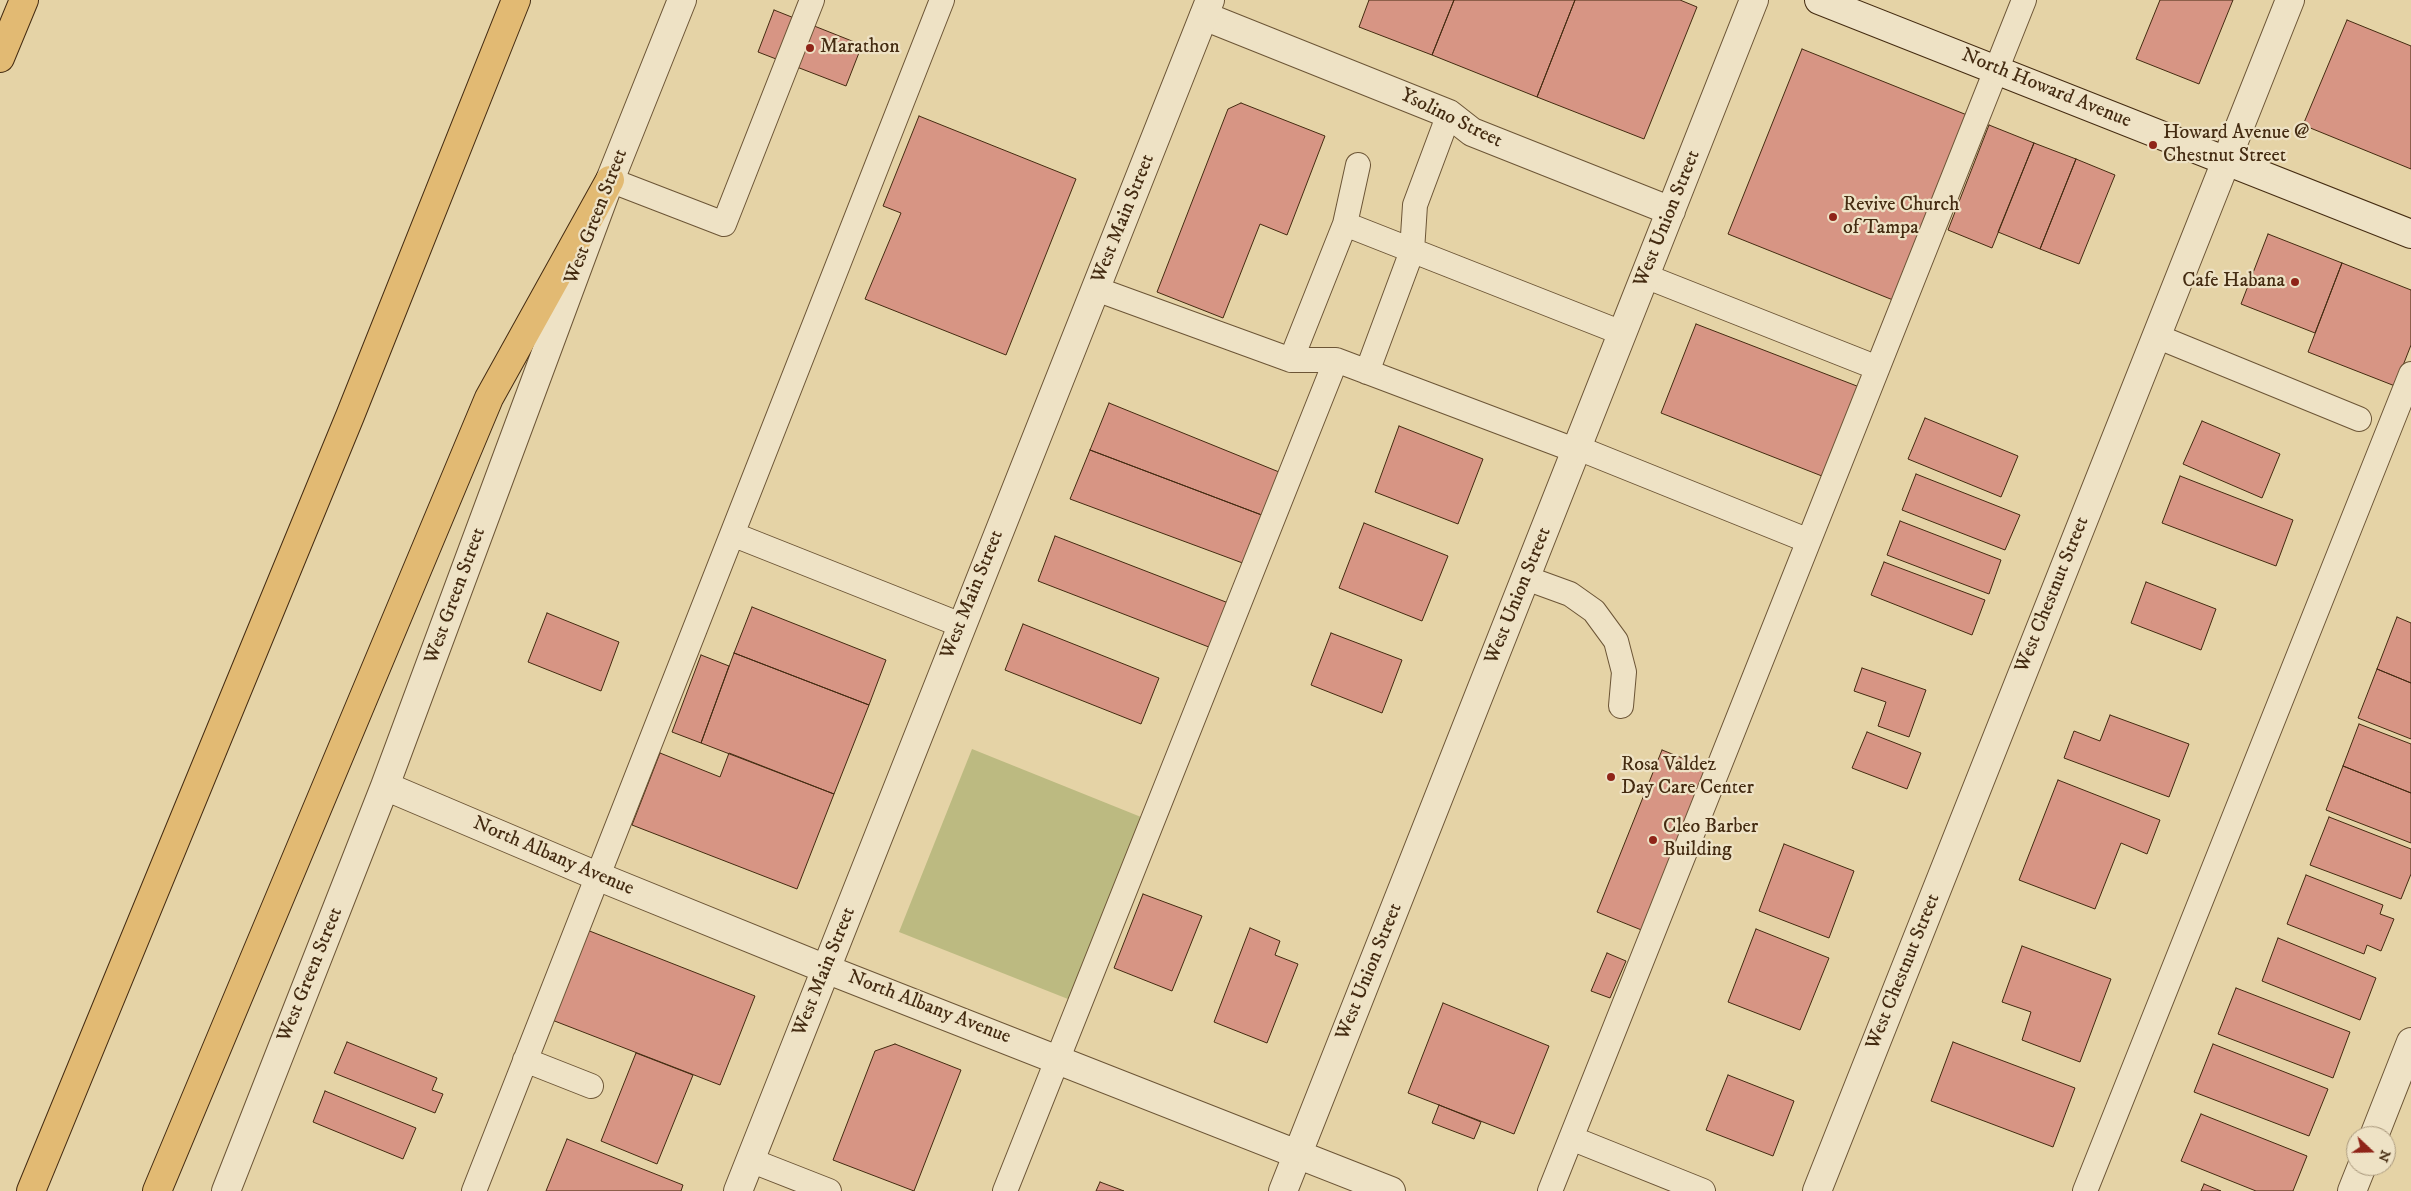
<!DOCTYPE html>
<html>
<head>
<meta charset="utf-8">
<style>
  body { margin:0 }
  #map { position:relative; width:2411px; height:1191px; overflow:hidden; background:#e5d3a6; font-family:"IM FELL DW Pica",serif }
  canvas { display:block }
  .north { position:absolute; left:2346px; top:1126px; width:50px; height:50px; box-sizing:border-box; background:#eee2c5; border:1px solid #aa997d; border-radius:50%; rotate:111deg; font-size:14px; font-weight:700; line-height:20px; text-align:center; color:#442b11 }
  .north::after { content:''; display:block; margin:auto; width:18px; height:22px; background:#8f2418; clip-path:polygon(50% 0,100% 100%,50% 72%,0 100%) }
</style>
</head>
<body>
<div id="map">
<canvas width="2411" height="1191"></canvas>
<div class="north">N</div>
</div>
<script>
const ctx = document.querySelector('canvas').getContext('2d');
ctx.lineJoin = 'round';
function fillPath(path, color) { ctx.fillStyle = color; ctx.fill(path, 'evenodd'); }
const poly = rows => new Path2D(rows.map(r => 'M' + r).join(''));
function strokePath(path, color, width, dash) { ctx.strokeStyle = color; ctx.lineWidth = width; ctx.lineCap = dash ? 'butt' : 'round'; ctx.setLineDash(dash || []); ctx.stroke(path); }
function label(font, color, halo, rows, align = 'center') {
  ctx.font = font + ' "IM FELL DW Pica",serif'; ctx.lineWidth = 4.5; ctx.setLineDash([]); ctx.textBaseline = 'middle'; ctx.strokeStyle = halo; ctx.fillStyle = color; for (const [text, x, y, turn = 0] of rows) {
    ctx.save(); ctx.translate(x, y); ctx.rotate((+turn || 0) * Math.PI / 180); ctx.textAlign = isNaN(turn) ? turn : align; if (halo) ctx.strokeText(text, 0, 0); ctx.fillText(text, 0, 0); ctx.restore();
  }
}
fillPath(poly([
  [972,749,1146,819,1073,1001,899,932]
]), '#bcba81');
const building = poly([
  [1369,0,1454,0,1432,55,1359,27,1369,0],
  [1454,0,1575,0,1537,97,1432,55,1454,0],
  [1575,0,1680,0,1697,7,1644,139,1537,97,1575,0],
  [2160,0,2233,0,2199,84,2136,59,2160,0],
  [774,10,862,45,846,86,758,52,774,10],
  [2347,20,2411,46,2411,169,2303,125,2347,20],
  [1802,49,1967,115,1893,300,1728,234,1802,49],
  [1241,103,1325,136,1287,235,1260,224,1223,318,1157,292,1228,109,1241,103],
  [919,116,1076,179,1006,355,865,299,901,213,883,206,919,116],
  [1989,125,2034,143,1992,248,1948,230,1989,125],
  [2034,143,2076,159,2040,249,1998,232,2034,143],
  [2076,159,2115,175,2079,264,2040,249,2076,159],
  [2268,234,2342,263,2315,333,2241,304,2268,234],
  [2342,263,2411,290,2411,345,2395,386,2308,352,2342,263],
  [1696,324,1862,388,1827,478,1661,413,1696,324],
  [1109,403,1284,474,1267,517,1090,450,1109,403],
  [1925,418,2018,456,2001,497,1908,459,1925,418],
  [2202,421,2280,454,2262,498,2183,464,2202,421],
  [1399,426,1483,459,1458,524,1375,492,1399,426],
  [1090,450,1267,517,1248,565,1070,499,1090,450],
  [1916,474,2020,515,2005,550,1902,510,1916,474],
  [2180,476,2293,520,2276,566,2162,523,2180,476],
  [1900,521,2001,560,1989,594,1887,555,1900,521],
  [1364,523,1448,556,1422,621,1339,588,1364,523],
  [1055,536,1231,604,1214,649,1038,581,1055,536],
  [1884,562,1985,600,1972,635,1871,595,1884,562],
  [2146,582,2216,609,2201,650,2131,623,2146,582],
  [752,607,886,660,869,705,734,653,752,607],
  [547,613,619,642,601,691,528,662,547,613],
  [2397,617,2411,623,2411,683,2377,669,2397,617],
  [1023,624,1159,678,1141,724,1005,670,1023,624],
  [1331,633,1402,660,1382,713,1311,685,1331,633],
  [734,653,869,705,834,794,701,743,734,653],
  [701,655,729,666,701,743,672,732,701,655],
  [1862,668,1926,690,1909,737,1878,726,1886,702,1854,691,1862,668],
  [2377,669,2411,683,2411,739,2358,718,2377,669],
  [2110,715,2189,744,2169,797,2064,758,2074,731,2100,741,2110,715],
  [2359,724,2411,744,2411,793,2343,766,2359,724],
  [1867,732,1921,753,1907,789,1852,768,1867,732],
  [1662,750,1708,768,1644,931,1597,912,1662,750],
  [660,753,720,777,729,753,834,794,797,889,632,825,660,753],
  [2343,766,2411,793,2411,843,2326,810,2343,766],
  [2058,780,2160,820,2147,854,2121,843,2095,909,2019,880,2058,780],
  [2329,817,2411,849,2411,874,2401,899,2310,865,2329,817],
  [1784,844,1854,871,1829,938,1759,911,1784,844],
  [2306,875,2383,905,2380,914,2394,919,2381,951,2367,945,2364,954,2287,924,2306,875],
  [1143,894,1202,916,1172,991,1114,968,1143,894],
  [1250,928,1280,941,1275,955,1298,964,1267,1043,1214,1022,1250,928],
  [1756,929,1829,958,1800,1030,1728,1002,1756,929],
  [587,930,755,996,720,1085,552,1020,587,930],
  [2278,938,2376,978,2360,1020,2262,981,2278,938],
  [2022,946,2111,979,2080,1062,2022,1040,2031,1012,2002,1002,2022,946],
  [1607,953,1626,961,1610,998,1591,991,1607,953],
  [2236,988,2350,1032,2333,1078,2218,1034,2236,988],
  [1443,1003,1549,1046,1514,1134,1408,1093,1443,1003],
  [347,1042,437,1078,432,1090,443,1094,435,1113,334,1073,347,1042],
  [1953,1042,2075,1088,2053,1147,1931,1101,1953,1042],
  [895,1044,961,1070,914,1191,833,1160,875,1051,895,1044],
  [2213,1044,2328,1089,2309,1136,2194,1092,2213,1044],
  [636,1053,693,1075,657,1164,601,1141,636,1053],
  [1728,1075,1794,1101,1773,1156,1706,1130,1728,1075],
  [325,1091,416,1128,403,1159,313,1122,325,1091],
  [1439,1105,1481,1122,1474,1139,1432,1123,1439,1105],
  [2201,1114,2307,1156,2293,1191,2256,1191,2181,1161,2201,1114],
  [567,1139,683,1185,681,1191,546,1191,567,1139],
  [1100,1182,1124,1191,1096,1191,1100,1182],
  [2204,1184,2221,1191,2201,1191,2204,1184]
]);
fillPath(building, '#d79584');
strokePath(building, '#442b11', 1);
const service = poly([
  [610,180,724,224,812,0],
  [1345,224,1622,333],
  [1645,276,1865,363],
  [1096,289,1291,360,1336,360,1577,451],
  [2156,336,2359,419],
  [1291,360,1345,224,1358,165],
  [1367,372,1412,251,1415,205,1449,114],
  [1578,448,1799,537],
  [742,538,961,625],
  [1526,578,1570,594,1594,611,1616,641,1624,672,1621,706],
  [525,1060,591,1086],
  [1571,1138,1703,1191],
  [750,1160,829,1191],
  [474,1191,942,0],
  [1005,1191,1336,360],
  [1550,1191,2024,0],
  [2085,1191,2411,374]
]);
const minor = poly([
  [1204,16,1449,114,1472,132,1671,211],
  [385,786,597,876,826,969,1391,1191],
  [2374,1136,2411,1042],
  [226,1191,385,786,610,180,682,0],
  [1283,1191,1754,0],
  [1817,1191,2290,0],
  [2352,1191,2362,1166]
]);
const tertiary = poly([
  [738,1191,1210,0]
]);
const secondary = poly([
  [1819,0,2411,234]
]);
const motorway = poly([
  [0,58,24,0],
  [31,1191,350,416,516,0],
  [157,1191,489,398,610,180]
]);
strokePath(service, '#6c5536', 26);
strokePath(minor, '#6c5536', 30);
strokePath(tertiary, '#6c5536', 30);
strokePath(secondary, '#442b11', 30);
strokePath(motorway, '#442b11', 30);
strokePath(service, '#eee2c5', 24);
strokePath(minor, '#eee2c5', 28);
strokePath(tertiary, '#eee2c5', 28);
strokePath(secondary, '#eee2c5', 28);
strokePath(motorway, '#e2ba73', 28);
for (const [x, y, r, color] of [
  [810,48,5,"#8f2418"],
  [2153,145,5,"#8f2418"],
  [1833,217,5,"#8f2418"],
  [2295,282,5,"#8f2418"],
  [1611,777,5,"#8f2418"],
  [1653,840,5,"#8f2418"]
]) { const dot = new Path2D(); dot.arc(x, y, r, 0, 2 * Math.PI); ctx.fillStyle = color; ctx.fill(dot); strokePath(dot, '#eee2c5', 2); }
label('20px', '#442b11', '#eee2c5', [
  ["Marathon",820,48],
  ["Howard Avenue @",2163,134],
  ["Chestnut Street",2163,157],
  ["Revive Church",1843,206],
  ["of Tampa",1843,229],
  ["Cafe Habana",2285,282,"right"],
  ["Rosa Valdez",1621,766],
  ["Day Care Center",1621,789],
  ["Cleo Barber",1663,828],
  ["Building",1663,851]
], 'left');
label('20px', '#442b11', '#eee2c5', [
  ["North Howard Avenue",2046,89,22],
  ["Ysolino Street",1451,119,26],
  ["West Green Street",597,217,-69],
  ["West Main Street",1124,219,-68],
  ["West Union Street",1668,219,-68],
  ["West Main Street",973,595,-68],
  ["West Chestnut Street",2053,595,-68],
  ["West Green Street",456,596,-70],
  ["West Union Street",1519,596,-68],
  ["North Albany Avenue",553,857,23],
  ["West Main Street",825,972,-68],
  ["West Union Street",1370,972,-68],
  ["West Chestnut Street",1904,972,-68],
  ["West Green Street",311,975,-68],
  ["North Albany Avenue",929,1008,21]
]);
</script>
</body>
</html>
